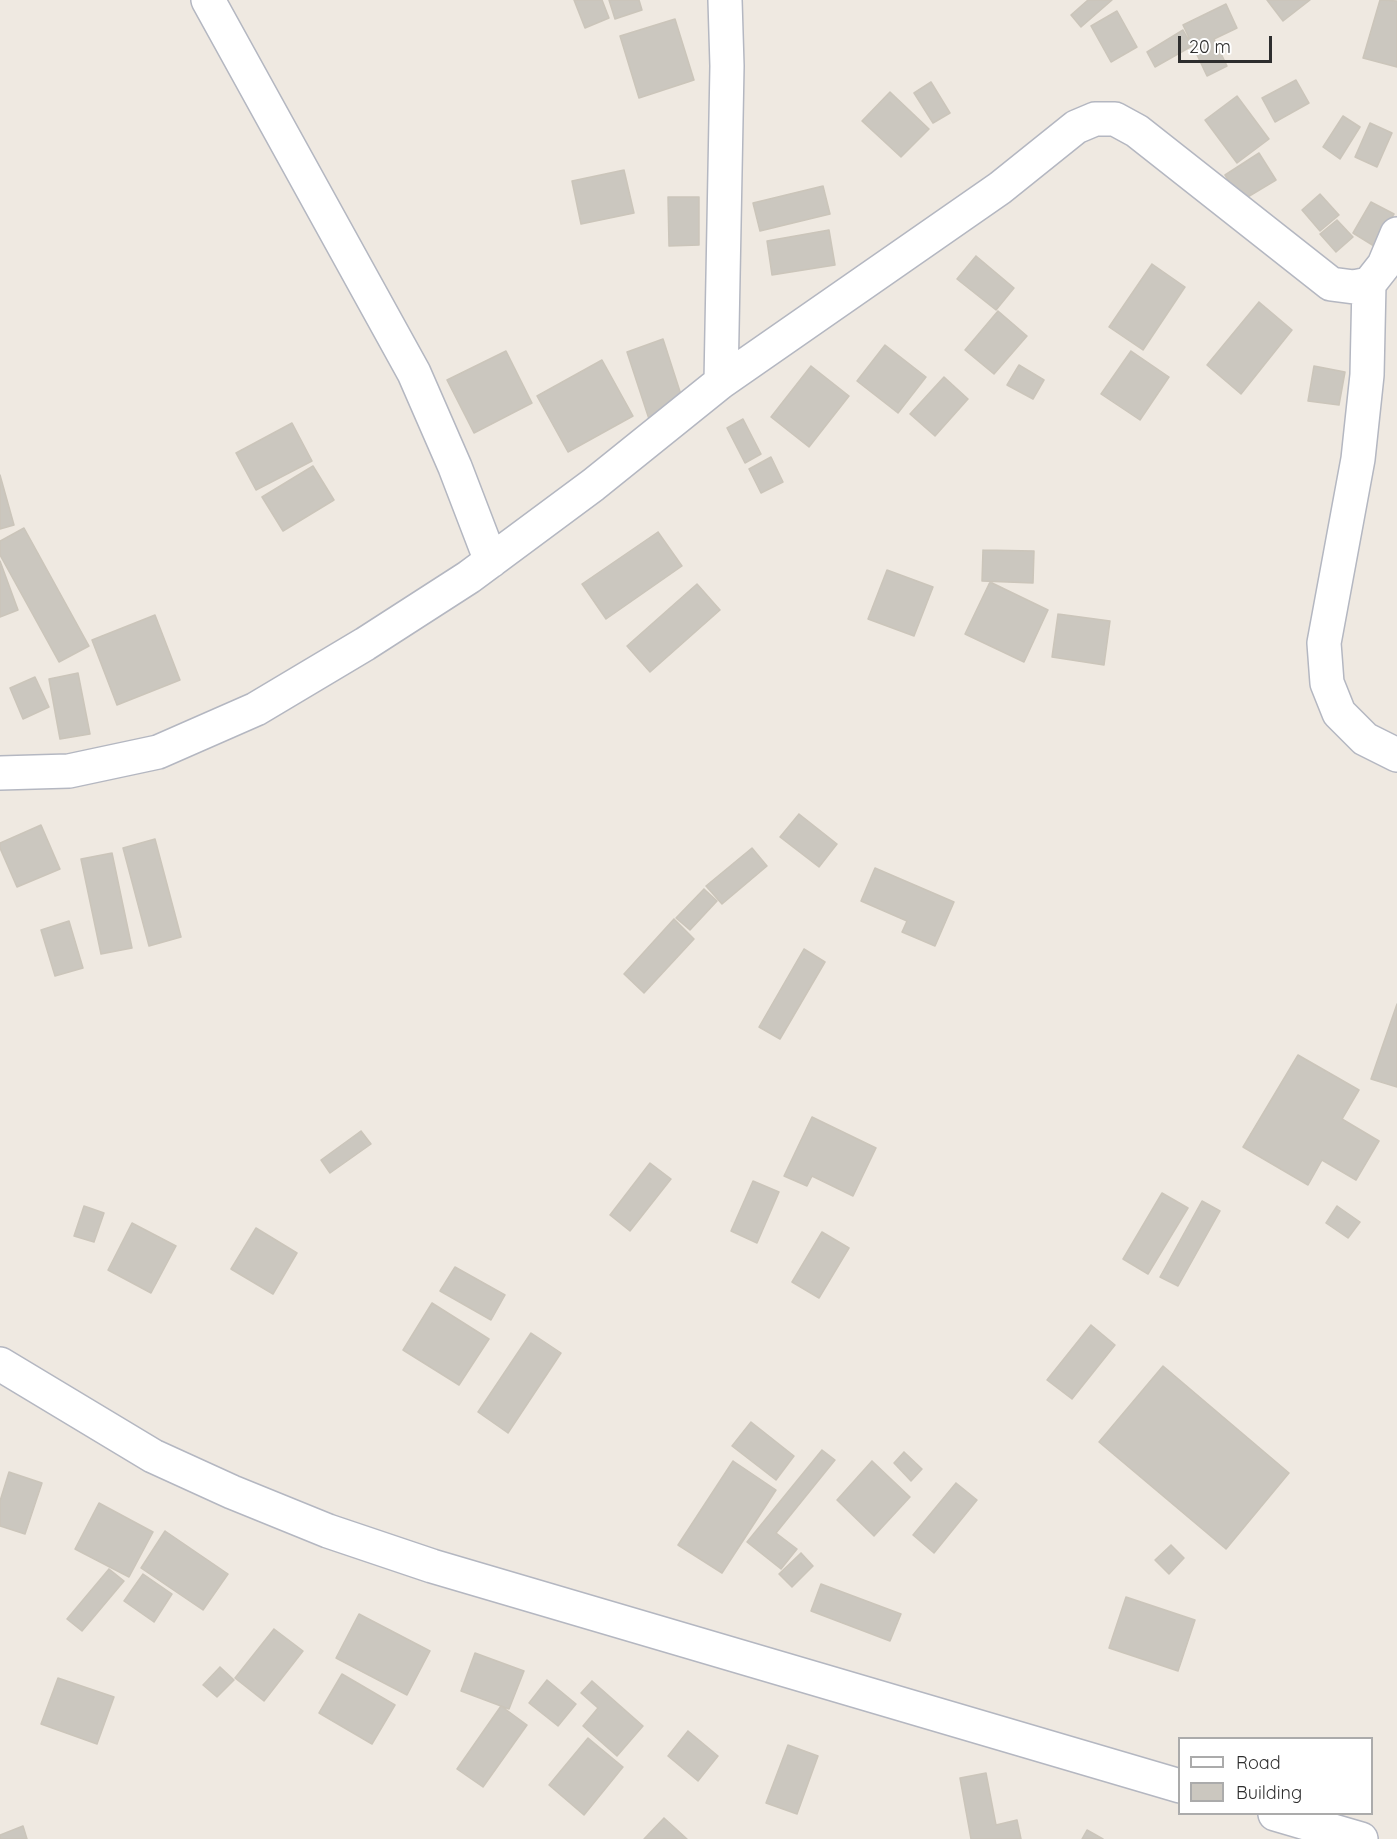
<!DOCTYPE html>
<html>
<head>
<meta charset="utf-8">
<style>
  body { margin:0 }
  #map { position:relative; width:1397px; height:1839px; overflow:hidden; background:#efe9e1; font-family:Quicksand,sans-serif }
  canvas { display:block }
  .legend { position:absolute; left:1178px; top:1737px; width:195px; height:78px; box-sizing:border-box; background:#fff; border:2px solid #ababab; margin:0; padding:8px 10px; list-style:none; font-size:18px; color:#2e2e2e }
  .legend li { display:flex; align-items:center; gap:12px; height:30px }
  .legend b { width:30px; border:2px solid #ababab }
  .scale { position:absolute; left:1178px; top:36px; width:94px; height:27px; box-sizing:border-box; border:3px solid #2e2e2e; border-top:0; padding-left:8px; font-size:18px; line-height:21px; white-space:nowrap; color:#2e2e2e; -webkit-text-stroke:4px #fff; paint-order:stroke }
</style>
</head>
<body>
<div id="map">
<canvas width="1397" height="1839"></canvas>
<ul class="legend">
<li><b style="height:8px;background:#fff"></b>Road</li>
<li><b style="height:16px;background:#cbc7bf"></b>Building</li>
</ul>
<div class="scale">20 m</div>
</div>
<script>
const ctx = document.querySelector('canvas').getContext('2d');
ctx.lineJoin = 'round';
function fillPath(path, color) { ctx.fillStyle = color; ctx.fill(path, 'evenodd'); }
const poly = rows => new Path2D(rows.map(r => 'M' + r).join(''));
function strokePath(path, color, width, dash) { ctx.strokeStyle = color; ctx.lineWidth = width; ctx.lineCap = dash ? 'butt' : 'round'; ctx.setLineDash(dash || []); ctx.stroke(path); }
const building = poly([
  [574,0,602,0,609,18,585,28,574,0],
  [609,0,639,0,642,10,615,19,609,0],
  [1088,0,1112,0,1081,27,1071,15,1088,0],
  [1267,0,1310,0,1283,21,1267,0],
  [1380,0,1397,1,1397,67,1363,58,1380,0],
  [1226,4,1237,28,1214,39,1227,66,1207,76,1183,25,1226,4],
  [1117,11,1137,47,1111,62,1091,26,1117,11],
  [675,19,694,80,639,98,620,36,675,19],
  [1183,30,1192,46,1155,67,1147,52,1183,30],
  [1296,80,1309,103,1275,122,1262,98,1296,80],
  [931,82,950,113,933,123,914,93,931,82],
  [890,92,929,129,901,157,862,121,890,92],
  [1237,96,1269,139,1237,163,1205,120,1237,96],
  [1343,116,1360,127,1340,159,1323,147,1343,116],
  [1370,123,1392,133,1377,167,1355,157,1370,123],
  [1259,153,1276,180,1241,201,1225,175,1259,153],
  [624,170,634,213,581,224,572,181,624,170],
  [823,186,830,214,760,231,753,203,823,186],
  [1320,194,1339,215,1320,231,1302,210,1320,194],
  [668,197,699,197,699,245,669,246,668,197],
  [1371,202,1394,214,1374,246,1353,233,1371,202],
  [1337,220,1353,237,1336,252,1320,234,1337,220],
  [829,230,835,265,772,275,767,241,829,230],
  [976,256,1014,288,996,310,957,279,976,256],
  [1152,264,1185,287,1143,350,1109,327,1152,264],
  [1259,302,1292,330,1241,394,1207,365,1259,302],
  [998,311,1027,336,994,374,965,350,998,311],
  [663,339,685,407,649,419,627,352,663,339],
  [885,345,926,377,898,413,857,381,885,345],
  [506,351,532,403,474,433,447,380,506,351],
  [1131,351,1169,377,1140,420,1101,394,1131,351],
  [602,360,633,416,568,452,537,396,602,360],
  [1019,365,1044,380,1033,399,1007,385,1019,365],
  [811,366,849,396,809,447,771,417,811,366],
  [1314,366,1345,372,1339,405,1308,401,1314,366],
  [944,377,968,399,935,436,910,414,944,377],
  [743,419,761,454,745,463,727,428,743,419],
  [292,423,312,461,256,490,236,453,292,423],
  [771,457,783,482,761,493,749,469,771,457],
  [313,466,334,500,283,531,262,497,313,466],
  [0,475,14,525,0,529,0,475],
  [24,528,89,646,59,662,0,555,0,541,24,528],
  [658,532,682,566,606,619,582,584,658,532],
  [983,550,1034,551,1033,583,982,581,983,550],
  [0,561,18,610,0,617,0,561],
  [887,570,933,587,914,636,868,619,887,570],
  [990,582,1048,610,1024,662,965,634,990,582],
  [697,584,720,610,650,672,627,646,697,584],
  [1058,614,1110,621,1104,665,1052,657,1058,614],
  [155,615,180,680,117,705,92,640,155,615],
  [78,673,90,734,60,739,49,679,78,673],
  [35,677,49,707,23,719,10,688,35,677],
  [799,814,837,844,819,867,780,837,799,814],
  [41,825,60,869,17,887,0,848,0,843,41,825],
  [155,839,181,937,149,946,123,848,155,839],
  [752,848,767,866,722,904,706,886,752,848],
  [112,853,132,948,101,954,81,859,112,853],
  [875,868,954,902,935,946,902,932,907,921,861,901,875,868],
  [704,889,717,901,690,930,676,918,704,889],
  [674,919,694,939,644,993,624,974,674,919],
  [69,921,83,968,55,976,41,930,69,921],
  [804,949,825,962,780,1039,759,1027,804,949],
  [1397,1004,1397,1087,1371,1079,1397,1004],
  [1298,1055,1359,1090,1342,1119,1379,1141,1356,1180,1322,1160,1308,1185,1243,1147,1298,1055],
  [812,1117,876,1148,853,1196,812,1176,807,1186,784,1176,812,1117],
  [361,1131,371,1144,330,1173,321,1160,361,1131],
  [650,1163,671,1179,630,1231,610,1215,650,1163],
  [753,1181,779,1192,757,1243,731,1231,753,1181],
  [1162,1193,1188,1208,1148,1274,1123,1259,1162,1193],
  [1202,1201,1220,1211,1178,1286,1160,1277,1202,1201],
  [84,1206,104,1213,94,1242,74,1236,84,1206],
  [1337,1206,1360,1222,1348,1238,1326,1223,1337,1206],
  [132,1223,176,1246,151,1293,108,1270,132,1223],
  [256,1228,297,1253,273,1294,231,1269,256,1228],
  [822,1232,849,1248,819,1298,792,1282,822,1232],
  [455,1267,505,1295,491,1320,440,1291,455,1267],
  [432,1303,489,1339,459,1385,403,1350,432,1303],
  [1091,1325,1115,1345,1072,1399,1047,1380,1091,1325],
  [531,1333,561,1353,508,1433,478,1412,531,1333],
  [1163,1366,1289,1473,1226,1549,1099,1442,1163,1366],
  [751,1422,794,1456,776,1480,732,1446,751,1422],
  [822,1450,835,1460,776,1533,797,1549,781,1569,747,1542,822,1450],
  [904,1452,922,1469,911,1481,894,1463,904,1452],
  [733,1461,776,1490,722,1573,678,1545,733,1461],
  [872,1461,910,1497,874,1536,837,1500,872,1461],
  [9,1472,42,1483,25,1534,0,1526,0,1501,9,1472],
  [956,1483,977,1500,934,1553,913,1535,956,1483],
  [99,1503,153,1532,129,1577,75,1549,99,1503],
  [165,1531,228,1574,203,1610,141,1568,165,1531],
  [1171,1545,1184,1558,1169,1574,1155,1560,1171,1545],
  [801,1553,813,1566,792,1587,779,1574,801,1553],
  [109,1569,124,1581,82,1631,67,1619,109,1569],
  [143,1574,172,1594,154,1622,124,1601,143,1574],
  [821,1584,901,1614,890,1641,811,1611,821,1584],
  [1126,1597,1195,1620,1178,1671,1109,1648,1126,1597],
  [359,1614,430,1651,407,1695,336,1658,359,1614],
  [274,1629,303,1651,264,1701,235,1678,274,1629],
  [475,1653,524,1671,509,1709,461,1691,475,1653],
  [220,1667,234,1680,217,1697,203,1685,220,1667],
  [342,1674,395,1705,372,1744,319,1713,342,1674],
  [58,1678,114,1697,97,1744,41,1724,58,1678],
  [547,1680,576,1704,558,1726,529,1703,547,1680],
  [592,1681,643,1726,617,1756,583,1726,598,1708,581,1693,592,1681],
  [501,1706,527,1725,483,1787,457,1769,501,1706],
  [688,1731,718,1756,698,1781,668,1756,688,1731],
  [588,1738,623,1767,584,1815,549,1785,588,1738],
  [788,1745,818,1756,797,1814,766,1803,788,1745],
  [986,1773,996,1825,1017,1820,1021,1839,971,1839,960,1778,986,1773],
  [664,1818,687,1839,644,1839,664,1818],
  [23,1826,27,1839,0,1839,0,1835,23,1826],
  [1087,1830,1103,1839,1082,1839,1087,1830]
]);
fillPath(building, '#cbc7bf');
strokePath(building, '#cbc5ba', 1.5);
const minor = poly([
  [208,0,414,373,455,467,491,561],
  [1369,284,1367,375,1358,459,1324,643,1327,683,1339,713,1365,739,1397,755],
  [721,382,727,66,725,0],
  [0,773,69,771,158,752,256,709,365,644,469,577,593,485,721,382,1000,188,1076,127,1095,119,1115,119,1137,131,1331,284,1354,287,1369,284,1384,265,1397,234],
  [0,1364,153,1456,232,1492,328,1531,432,1566,1180,1786],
  [1275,1814,1361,1839]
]);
strokePath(minor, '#b4b7c1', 36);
strokePath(minor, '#fff', 33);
</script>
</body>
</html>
